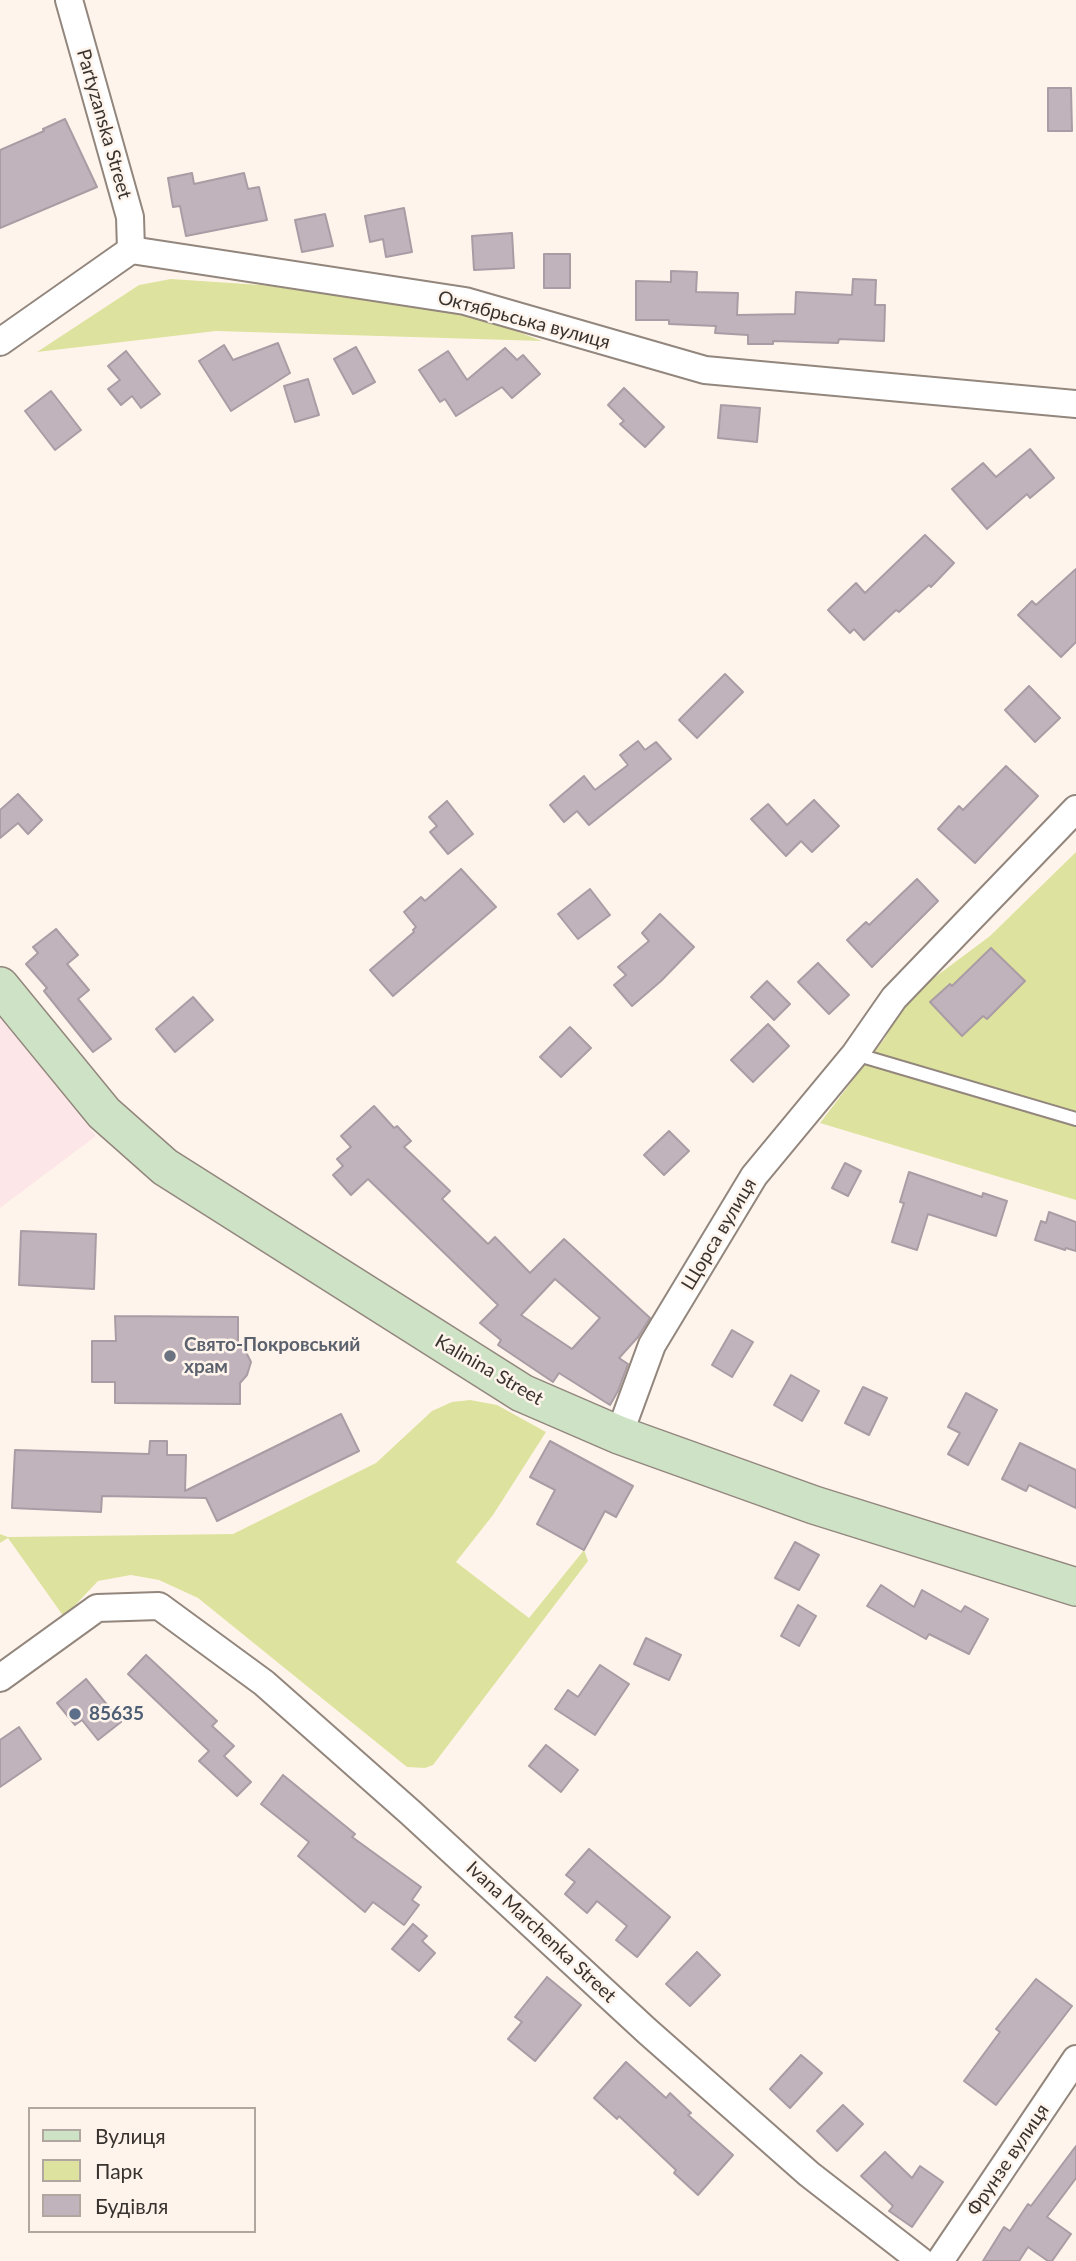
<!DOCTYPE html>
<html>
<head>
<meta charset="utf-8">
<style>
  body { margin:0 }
  #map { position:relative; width:1076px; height:2261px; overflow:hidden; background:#fff4ec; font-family:Lato,sans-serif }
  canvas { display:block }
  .legend { position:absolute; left:28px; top:2107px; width:228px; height:126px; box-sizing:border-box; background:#fff4ec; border:2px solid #afa7a0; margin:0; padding:9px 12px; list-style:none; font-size:21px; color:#38332f }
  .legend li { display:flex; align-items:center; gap:14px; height:35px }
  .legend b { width:35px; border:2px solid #afa7a0 }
</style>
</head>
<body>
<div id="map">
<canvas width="1076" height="2261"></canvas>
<ul class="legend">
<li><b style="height:9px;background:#cee2c6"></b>Вулиця</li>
<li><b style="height:19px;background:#dde39e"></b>Парк</li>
<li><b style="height:19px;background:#c1b3bb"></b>Будівля</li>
</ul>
</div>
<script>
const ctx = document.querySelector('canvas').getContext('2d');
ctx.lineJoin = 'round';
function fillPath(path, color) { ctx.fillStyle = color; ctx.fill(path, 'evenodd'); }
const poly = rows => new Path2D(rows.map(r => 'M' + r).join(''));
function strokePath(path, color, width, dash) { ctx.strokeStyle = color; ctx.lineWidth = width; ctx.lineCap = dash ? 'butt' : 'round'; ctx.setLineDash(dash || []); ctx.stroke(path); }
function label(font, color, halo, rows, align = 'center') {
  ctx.font = font + ' Lato,sans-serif'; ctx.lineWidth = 5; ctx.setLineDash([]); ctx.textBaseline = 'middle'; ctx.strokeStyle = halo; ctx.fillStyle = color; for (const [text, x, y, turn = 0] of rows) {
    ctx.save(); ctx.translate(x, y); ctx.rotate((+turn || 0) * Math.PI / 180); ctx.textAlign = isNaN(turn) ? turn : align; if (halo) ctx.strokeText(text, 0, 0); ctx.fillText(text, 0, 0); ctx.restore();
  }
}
fillPath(poly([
  [0,1017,96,1136,0,1208]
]), '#fce6e8');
fillPath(poly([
  [171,279,261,285,466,312,542,341,216,331,37,352,139,285],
  [1076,852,1076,1200,820,1123,885,1038,907,998,990,936],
  [470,1400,497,1405,546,1432,493,1515,456,1562,529,1618,584,1550,588,1561,433,1765,425,1768,407,1767,198,1598,159,1580,131,1575,98,1581,64,1617,8,1538,0,1543,0,1534,8,1537,233,1534,376,1463,432,1411,452,1402]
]), '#dde39e');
const building = poly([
  [1048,88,1071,88,1072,131,1048,131,1048,88],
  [65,119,97,187,0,228,0,150,44,131,43,129,65,119],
  [192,173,194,184,244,173,248,189,259,187,267,220,186,236,180,206,173,207,168,178,192,173],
  [404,208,412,252,386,257,383,239,370,242,365,216,404,208],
  [325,214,333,246,302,252,295,220,325,214],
  [512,233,514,268,474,270,472,236,512,233],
  [544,254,570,254,570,288,544,288,544,254],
  [671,271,697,272,696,292,738,293,737,315,795,314,796,292,852,295,853,279,876,280,875,305,885,305,884,341,839,339,838,343,773,341,773,344,748,344,748,335,715,333,716,326,669,324,669,320,636,320,636,281,671,282,671,271],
  [278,343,290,373,231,411,199,361,224,345,233,360,278,343],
  [356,347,375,382,353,394,334,359,356,347],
  [505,348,517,360,523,355,540,374,512,398,502,387,456,416,445,399,440,402,419,370,448,351,467,380,505,348],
  [126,351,160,394,141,408,132,396,121,405,108,389,120,380,108,366,126,351],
  [308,379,319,415,295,422,284,386,308,379],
  [624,388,664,427,645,447,620,424,624,421,608,405,624,388],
  [51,391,81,430,55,450,25,411,51,391],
  [721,405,760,408,757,442,718,438,721,405],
  [1030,449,1054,478,1030,498,1027,494,987,529,952,489,983,463,996,477,1030,449],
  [925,535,954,563,931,587,929,585,899,612,896,610,864,640,854,629,850,633,828,610,856,583,865,593,925,535],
  [1076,569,1076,642,1061,657,1018,615,1032,601,1036,605,1076,569],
  [725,674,743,692,697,738,679,720,725,674],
  [1029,686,1060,718,1035,742,1005,710,1029,686],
  [638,741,645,750,656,742,671,759,589,825,577,811,564,822,550,805,584,776,595,790,628,765,620,755,638,741],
  [1006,766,1038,796,975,863,938,829,959,806,963,810,1006,766],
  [18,794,42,820,28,834,18,823,0,838,0,810,18,794],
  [814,800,839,826,812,852,801,841,786,856,751,819,768,804,787,825,814,800],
  [447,801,473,834,448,854,430,832,437,826,429,817,447,801],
  [461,869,496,907,393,996,370,970,414,932,413,930,416,927,404,912,421,897,425,901,461,869],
  [917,879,938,901,872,967,847,940,866,922,869,925,917,879],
  [590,889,610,915,578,939,558,914,590,889],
  [660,914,694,947,661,981,632,1006,614,985,626,975,618,967,649,941,642,933,660,914],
  [56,929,78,955,67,964,89,990,78,999,111,1039,93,1052,44,991,47,988,26,964,38,953,33,947,56,929],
  [991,948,1025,981,987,1019,983,1016,962,1036,930,1002,950,984,952,986,991,948],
  [818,963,849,995,829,1014,798,982,818,963],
  [767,981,790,1004,774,1020,751,997,767,981],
  [193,997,213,1020,175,1052,156,1029,193,997],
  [768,1024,789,1046,753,1082,731,1060,768,1024],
  [570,1027,591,1048,561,1077,540,1057,570,1027],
  [374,1106,394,1128,397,1126,411,1141,404,1147,450,1191,442,1199,488,1244,495,1237,530,1273,564,1239,650,1318,638,1337,619,1358,628,1364,618,1391,610,1405,559,1373,553,1382,498,1345,501,1340,480,1323,498,1305,368,1179,351,1195,333,1175,343,1166,337,1159,351,1147,341,1136,374,1106],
  [555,1279,600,1318,572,1349,521,1315,555,1279],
  [669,1131,689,1151,664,1175,644,1155,669,1131],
  [845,1163,861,1171,848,1196,832,1188,845,1163],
  [909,1172,982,1197,983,1193,1007,1201,996,1236,928,1214,917,1250,892,1242,904,1203,900,1202,909,1172],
  [1049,1212,1076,1222,1076,1251,1066,1248,1065,1250,1035,1240,1041,1221,1046,1223,1049,1212],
  [21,1231,96,1234,94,1289,19,1285,21,1231],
  [115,1316,238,1317,238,1343,245,1350,251,1362,247,1375,240,1383,240,1404,115,1403,115,1382,92,1382,92,1341,116,1341,115,1316],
  [732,1330,753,1342,732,1377,712,1365,732,1330],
  [791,1375,819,1391,802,1421,774,1405,791,1375],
  [863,1387,887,1398,869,1435,845,1423,863,1387],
  [966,1393,997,1410,968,1465,948,1454,960,1433,948,1427,966,1393],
  [341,1414,359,1451,217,1521,206,1498,102,1496,101,1512,12,1508,15,1450,149,1454,150,1441,167,1441,167,1455,186,1455,185,1491,341,1414],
  [550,1441,633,1486,616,1517,605,1511,584,1550,537,1524,555,1490,530,1477,550,1441],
  [1020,1443,1076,1470,1076,1508,1029,1485,1026,1491,1002,1479,1020,1443],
  [795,1542,819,1555,799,1590,775,1578,795,1542],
  [881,1585,914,1607,922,1590,961,1612,965,1606,988,1619,969,1654,929,1634,926,1639,867,1606,881,1585],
  [798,1605,816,1616,799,1646,781,1636,798,1605],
  [646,1638,681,1655,669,1680,634,1664,646,1638],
  [146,1655,217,1721,212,1726,234,1746,224,1756,251,1782,237,1796,199,1761,209,1751,128,1674,146,1655],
  [600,1665,629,1684,595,1735,555,1709,568,1690,578,1697,600,1665],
  [86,1679,121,1722,98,1740,82,1720,75,1725,57,1703,86,1679],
  [19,1727,41,1759,0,1787,0,1740,19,1727],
  [546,1745,578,1770,561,1792,529,1766,546,1745],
  [283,1775,355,1834,352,1837,421,1887,412,1900,419,1905,404,1925,373,1902,365,1912,298,1856,309,1842,261,1804,283,1775],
  [589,1849,670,1917,637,1957,616,1940,627,1926,597,1901,587,1913,565,1894,575,1882,566,1875,589,1849],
  [413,1924,427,1936,422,1941,435,1953,419,1971,392,1949,413,1924],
  [697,1952,720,1975,690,2006,666,1984,697,1952],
  [547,1977,581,2005,535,2061,508,2039,522,2022,515,2017,547,1977],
  [1036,1979,1072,2006,996,2105,964,2081,1000,2032,996,2029,1036,1979],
  [801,2055,822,2073,790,2108,770,2089,801,2055],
  [626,2062,666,2098,670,2093,691,2113,688,2115,733,2155,698,2195,674,2173,676,2170,619,2116,617,2119,594,2098,626,2062],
  [843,2105,863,2124,837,2151,817,2131,843,2105],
  [1076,2146,1076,2178,1047,2217,1071,2234,1052,2261,1048,2261,1028,2247,1019,2261,983,2261,1004,2227,1010,2231,1028,2204,1031,2206,1076,2146],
  [885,2152,912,2178,920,2166,943,2182,912,2227,889,2211,893,2206,861,2176,885,2152]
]);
fillPath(building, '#c1b3bb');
strokePath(building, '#aa9ca4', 2);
const lane = poly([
  [855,1054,1076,1119]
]);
const street = poly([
  [69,0,130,217,131,250],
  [0,342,131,250,465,301,705,370,1076,404],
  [619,1435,652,1345,754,1176,855,1054,894,998,1076,809],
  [0,1678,97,1608,159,1606,264,1683,411,1813,647,2031,809,2174,921,2261],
  [940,2261,1076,2059]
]);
const secondary = poly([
  [0,986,104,1113,165,1167,522,1393,619,1435,814,1505,1076,1587]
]);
strokePath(lane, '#92867d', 16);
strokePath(street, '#92867d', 30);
strokePath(secondary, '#92867d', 40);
strokePath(lane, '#fff', 12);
strokePath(street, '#fff', 26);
strokePath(secondary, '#cee2c6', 37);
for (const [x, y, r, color] of [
  [170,1356,7,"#6b7280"],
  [75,1714,7,"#5c6f8a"]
]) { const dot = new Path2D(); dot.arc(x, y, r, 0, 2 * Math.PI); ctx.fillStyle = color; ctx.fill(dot); strokePath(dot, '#fff4ec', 2.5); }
label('19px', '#38332f', '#fff4ec', [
  ["Partyzanska Street",104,124,74],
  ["Октябрьська вулиця",524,320,15],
  ["Щорса вулиця",719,1234,-59],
  ["Kalinina Street",489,1370,30],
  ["Ivana Marchenka Street",541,1932,43],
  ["Фрунзе вулиця",1008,2160,-56]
]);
label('bold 19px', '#5b616d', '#fff4ec', [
  ["Свято-Покровський",184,1345],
  ["храм",184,1367]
], 'left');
label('bold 19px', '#4e5e75', '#fff4ec', [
  ["85635",89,1714]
], 'left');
</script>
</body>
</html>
